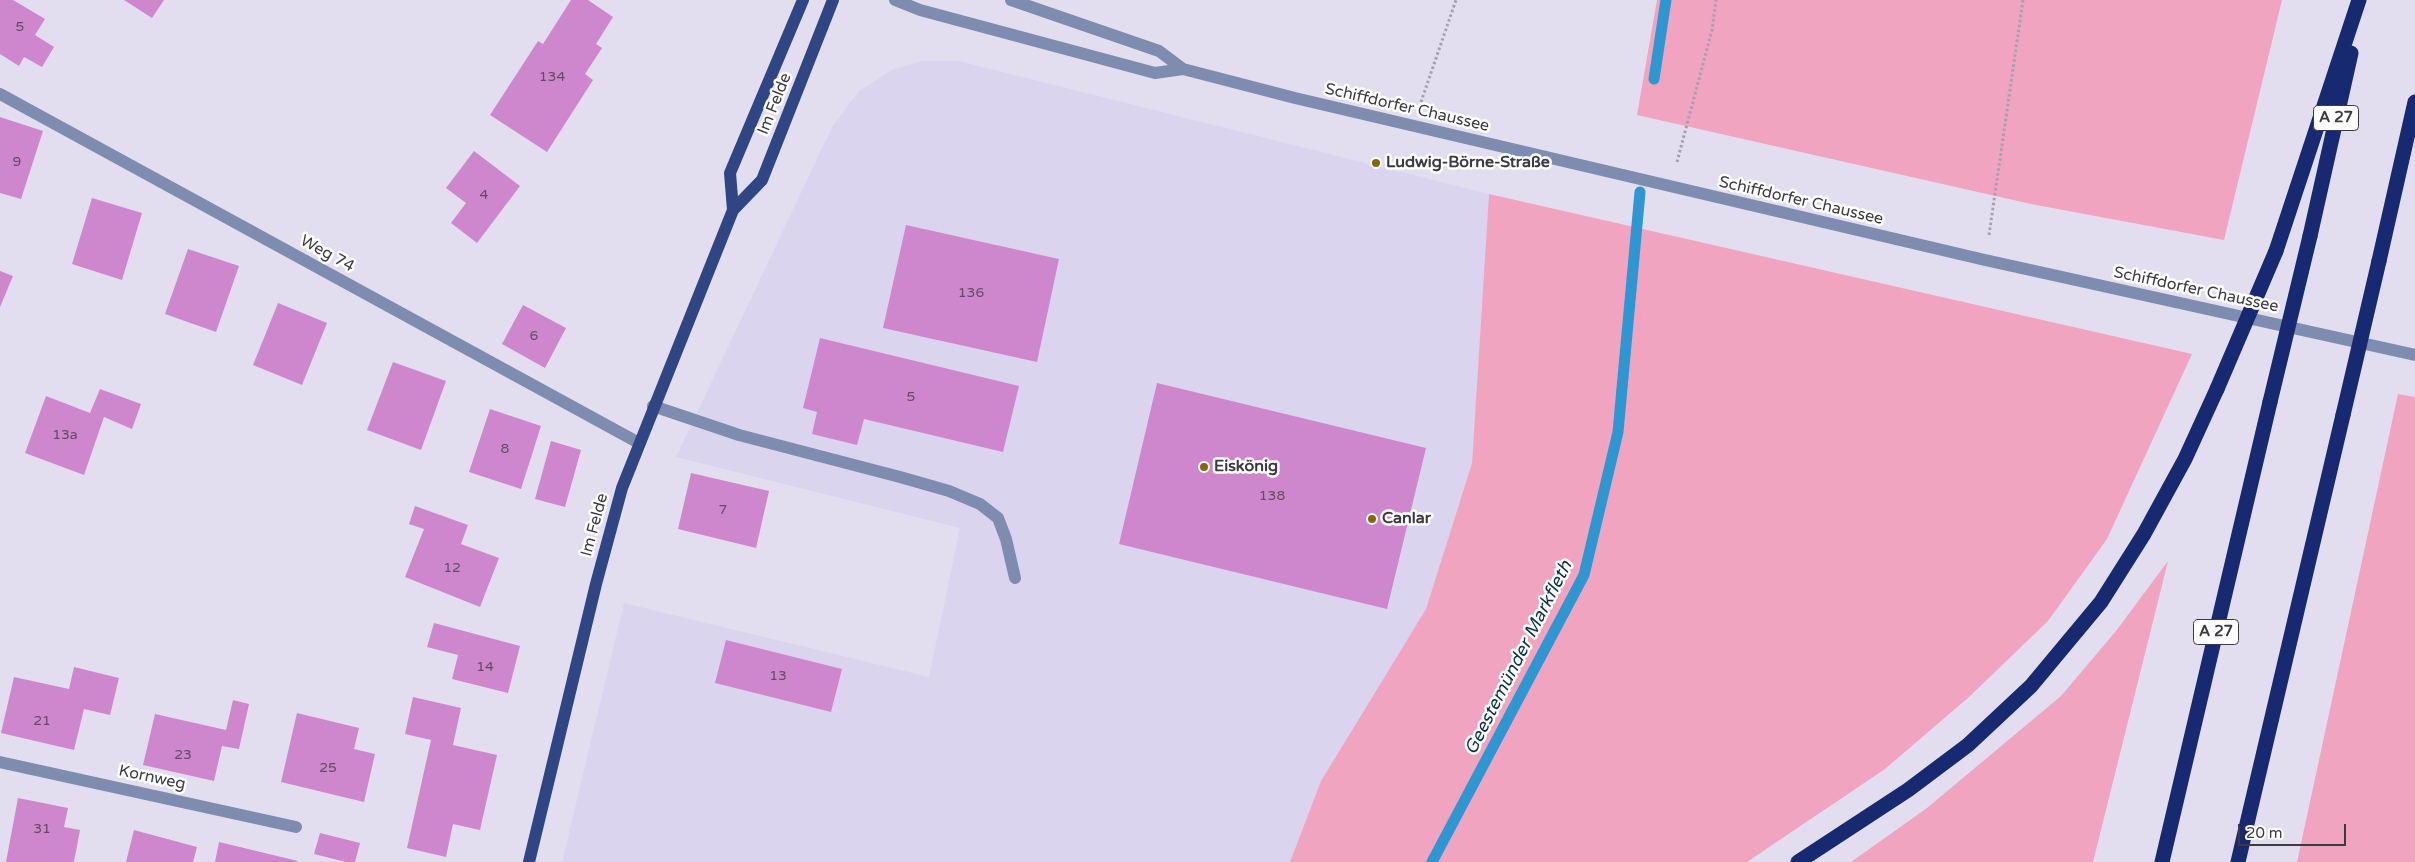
<!DOCTYPE html>
<html>
<head>
<meta charset="utf-8">
<style>
  body { margin:0 }
  #map { position:relative; width:2415px; height:862px; overflow:hidden; background:#e2def0; font-family:"Varela Round",sans-serif }
  canvas { display:block }
  .scale { position:absolute; left:2238px; top:824px; width:108px; height:22px; box-sizing:border-box; border:2px solid #3c3a41; border-top:0; padding-left:6px; font-size:15px; line-height:18px; white-space:nowrap; color:#3c3a41; -webkit-text-stroke:4px #fff; paint-order:stroke }
</style>
</head>
<body>
<div id="map">
<canvas width="2415" height="862"></canvas>
<div class="scale">20 m</div>
</div>
<script>
const ctx = document.querySelector('canvas').getContext('2d');
ctx.lineJoin = 'round';
function fillPath(path, color) { ctx.fillStyle = color; ctx.fill(path, 'evenodd'); }
const poly = rows => new Path2D(rows.map(r => 'M' + r).join(''));
function strokePath(path, color, width, dash) { ctx.strokeStyle = color; ctx.lineWidth = width; ctx.lineCap = dash ? 'butt' : 'round'; ctx.setLineDash(dash || []); ctx.stroke(path); }
function label(font, color, halo, rows, align = 'center') {
  ctx.font = font + ' "Varela Round",sans-serif'; ctx.lineWidth = 5; ctx.setLineDash([]); ctx.textBaseline = 'middle'; ctx.strokeStyle = halo; ctx.fillStyle = color; for (const [text, x, y, turn = 0] of rows) {
    ctx.save(); ctx.translate(x, y); ctx.rotate((+turn || 0) * Math.PI / 180); ctx.textAlign = isNaN(turn) ? turn : align; if (halo) ctx.strokeText(text, 0, 0); ctx.fillText(text, 0, 0); ctx.restore();
  }
}
fillPath(poly([
  [922,61,958,61,1489,194,1472,463,1426,609,1321,781,1290,862,562,862,624,603,929,677,960,528,676,457,832,127,859,91,892,70]
]), '#dbd4ee');
fillPath(poly([
  [1657,0,2282,0,2224,240,2031,204,1637,115],
  [1489,194,2192,354,2107,539,2048,621,1969,697,1885,769,1747,862,1290,862,1321,781,1426,609,1472,463],
  [2398,394,2415,397,2415,862,2297,862],
  [2168,561,2093,862,1851,862,1927,808,2061,696,2116,631]
]), '#f0a4bf');
strokePath(poly([
  [1654,79,1666,0],
  [1432,862,1584,575,1618,432,1640,192]
]), '#2e97d1', 11);
fillPath(poly([
  [0,0,13,0,45,19,35,35,54,47,42,67,24,57,19,66,0,54],
  [124,0,164,0,152,18],
  [571,0,588,0,613,17,596,44,602,48,585,74,593,80,547,152,490,115,538,41,543,44],
  [0,117,43,131,21,199,0,193],
  [474,151,520,186,477,243,451,223,466,203,446,188],
  [92,198,142,213,122,280,72,264],
  [906,225,1059,259,1037,362,883,328],
  [188,249,239,266,216,332,165,314],
  [0,271,13,276,0,307],
  [278,303,327,323,302,385,253,365],
  [523,305,566,328,545,368,502,344],
  [820,338,1019,386,1003,452,864,419,857,445,812,434,817,412,803,408],
  [393,362,446,381,421,450,367,430],
  [1157,383,1426,448,1387,609,1119,544],
  [100,389,141,404,132,429,104,417,84,475,25,453,46,396,90,413],
  [490,409,541,426,521,489,469,472],
  [551,441,581,450,565,507,535,499],
  [691,473,769,491,756,548,678,529],
  [415,506,468,525,461,544,499,558,480,607,405,577,424,529,409,524],
  [434,623,520,646,508,693,452,679,458,655,427,647],
  [726,640,842,669,831,712,715,683],
  [74,667,119,678,110,715,84,709,74,750,1,733,14,677,69,689],
  [413,697,461,708,453,745,497,755,480,830,453,824,446,857,407,848,431,740,405,734],
  [233,700,249,704,239,749,222,746,214,781,143,765,155,714,226,730],
  [297,713,359,728,354,749,375,754,364,802,281,782],
  [18,798,68,808,64,827,80,830,74,862,6,862],
  [134,830,197,847,193,862,126,862],
  [320,833,360,843,355,862,346,862,314,854],
  [219,842,298,861,297,862,215,862]
]), '#ce87cd');
strokePath(poly([
  [1421,102,1456,0],
  [1677,162,1712,30,1716,0],
  [1989,235,2023,0]
]), '#a4a1af', 3, [2.5, 2.5]);
strokePath(poly([
  [895,0,920,10,1155,73,1183,69],
  [1011,0,1159,51,1183,69,1295,98,1985,260,2415,355],
  [0,94,639,443],
  [653,406,739,435,900,477,949,491,980,504,998,518,1006,539,1015,578],
  [0,762,296,827]
]), '#7e8cb0', 12);
strokePath(poly([
  [733,210,730,173,803,0],
  [529,862,596,584,622,488,733,210,762,180,833,0]
]), '#304583', 12);
strokePath(poly([
  [2310,236,2351,53],
  [2276,251,2359,0],
  [2379,261,2415,102],
  [1798,862,1908,790,1968,745,2031,686,2101,602,2144,534,2185,459,2217,389],
  [2162,862,2270,402],
  [2238,862,2343,415]
]), '#172971', 15);
strokePath(poly([
  [2217,389,2276,251],
  [2270,402,2310,236],
  [2343,415,2379,261]
]), '#172971', 15);
for (const [x, y, r, color] of [
  [1376,163,5,"#896705"],
  [1204,467,5,"#896705"],
  [1372,519,5,"#896705"]
]) { const dot = new Path2D(); dot.arc(x, y, r, 0, 2 * Math.PI); ctx.fillStyle = color; ctx.fill(dot); strokePath(dot, '#fff', 2); }
label('14px', '#604d64', null, [
  ["5",20,27],
  ["134",552,77],
  ["9",17,162],
  ["4",484,195],
  ["136",971,293],
  ["6",534,336],
  ["5",911,397],
  ["13a",65,435],
  ["8",505,449],
  ["138",1272,496],
  ["7",723,510],
  ["12",452,568],
  ["14",485,667],
  ["13",778,676],
  ["21",42,721],
  ["23",183,755],
  ["25",328,768],
  ["31",42,829]
]);
for (const [x, y, w] of [
  [2336,118,45],
  [2216,632,45]
]) { const box = new Path2D(); box.roundRect(x - w / 2, y - 12.5, w, 25, 4); ctx.fillStyle = '#fff'; ctx.fill(box); strokePath(box, '#3c3a41', 1); }
label('bold 15px', '#3c3a41', null, [
  ["A 27",2336,118],
  ["A 27",2216,632]
]);
label('16px', '#3c3a41', '#fff', [
  ["Im Felde",775,104,-68],
  ["Schiffdorfer Chaussee",1407,108,13],
  ["Schiffdorfer Chaussee",1801,201,13],
  ["Weg 74",327,254,29],
  ["Schiffdorfer Chaussee",2196,290,12],
  ["Im Felde",595,525,-75],
  ["Kornweg",152,778,12]
]);
label('bold 16px', '#3c3a41', '#fff', [
  ["Ludwig-Börne-Straße",1386,163],
  ["Eiskönig",1214,467],
  ["Canlar",1382,519]
], 'left');
label('italic 18px', '#05324a', '#fff', [
  ["Geestemünder Markfleth",1519,658,-63]
]);
</script>
</body>
</html>
